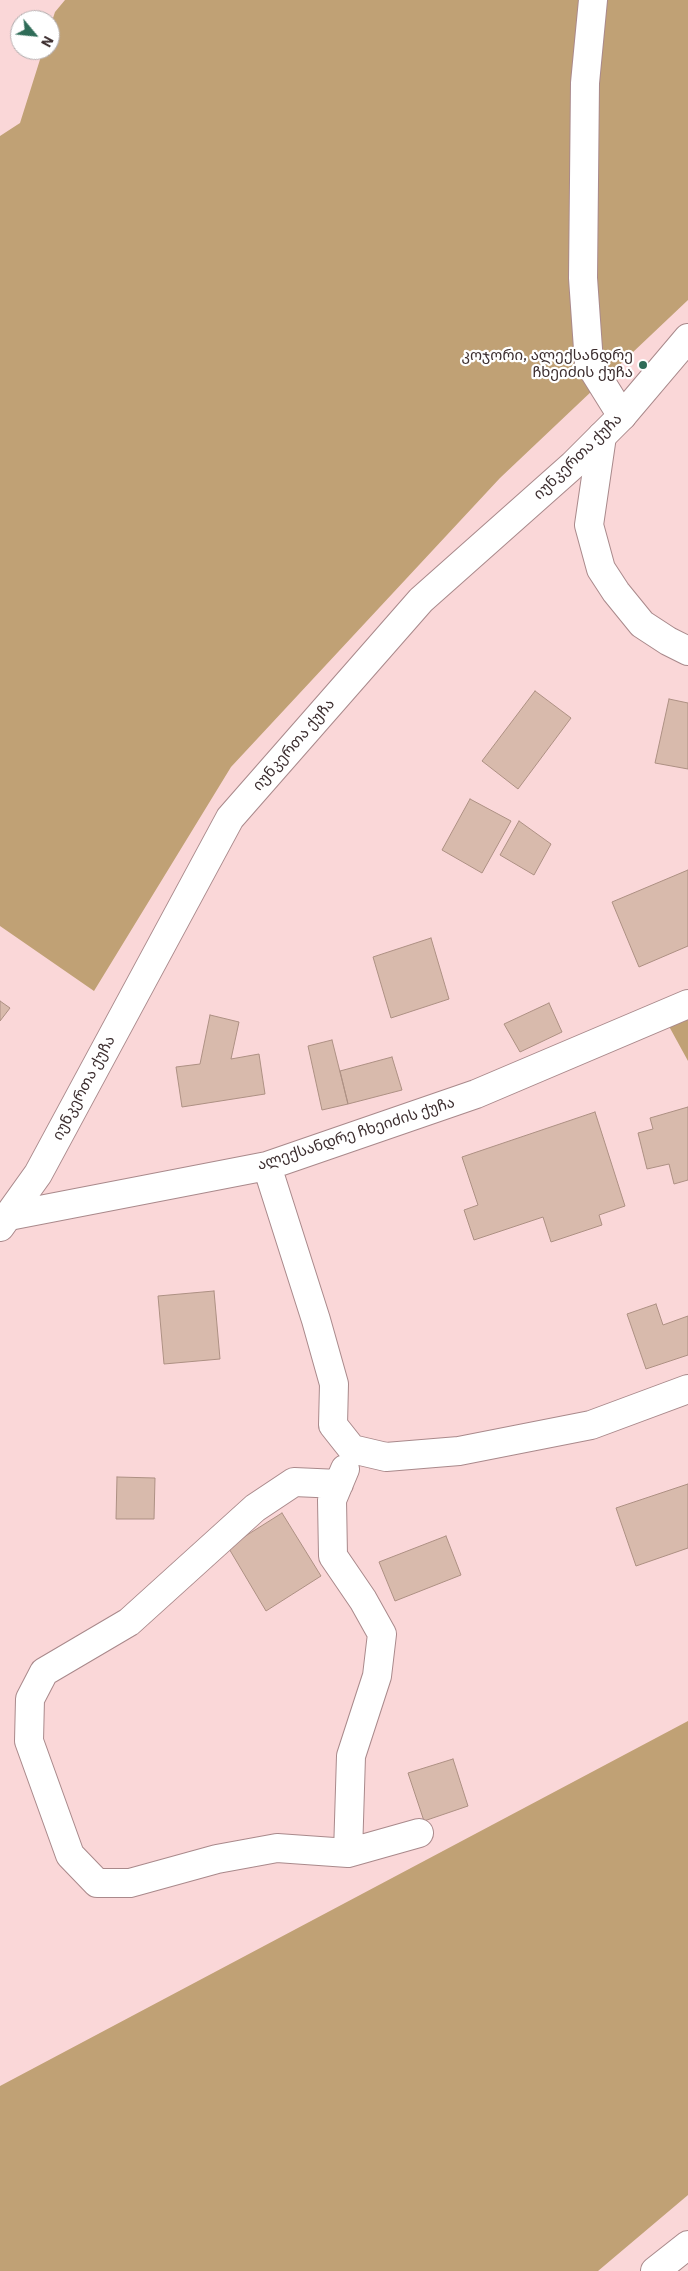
<!DOCTYPE html>
<html>
<head>
<meta charset="utf-8">
<style>
  body { margin:0 }
  #map { position:relative; width:688px; height:2271px; overflow:hidden; background:#fad7d8; font-family:"IBM Plex Sans",sans-serif }
  canvas { display:block }
  .north { position:absolute; left:10px; top:10px; width:50px; height:50px; box-sizing:border-box; background:#fff; border:1px solid #b1abac; border-radius:50%; rotate:118deg; font-size:14px; font-weight:700; line-height:20px; text-align:center; color:#3c2e2f }
  .north::after { content:''; display:block; margin:auto; width:18px; height:22px; background:#2f6c58; clip-path:polygon(50% 0,100% 100%,50% 72%,0 100%) }
</style>
</head>
<body>
<div id="map">
<canvas width="688" height="2271"></canvas>
<div class="north">N</div>
</div>
<script>
const ctx = document.querySelector('canvas').getContext('2d');
ctx.lineJoin = 'round';
function fillPath(path, color) { ctx.fillStyle = color; ctx.fill(path, 'evenodd'); }
const poly = rows => new Path2D(rows.map(r => 'M' + r).join(''));
function strokePath(path, color, width, dash) { ctx.strokeStyle = color; ctx.lineWidth = width; ctx.lineCap = dash ? 'butt' : 'round'; ctx.setLineDash(dash || []); ctx.stroke(path); }
function label(font, color, halo, rows, align = 'center') {
  ctx.font = font + ' "IBM Plex Sans","Noto Sans Georgian",sans-serif'; ctx.lineWidth = 4.5; ctx.setLineDash([]); ctx.textBaseline = 'middle'; ctx.strokeStyle = halo; ctx.fillStyle = color; for (const [text, x, y, turn = 0] of rows) {
    ctx.save(); ctx.translate(x, y); ctx.rotate((+turn || 0) * Math.PI / 180); ctx.textAlign = isNaN(turn) ? turn : align; if (halo) ctx.strokeText(text, 0, 0); ctx.fillText(text, 0, 0); ctx.restore();
  }
}
fillPath(poly([
  [65,0,688,0,688,300,500,478,231,767,94,991,0,926,0,136,20,123,43,50,50,50,50,27,55,12],
  [688,1004,688,1061,665,1019],
  [688,1721,688,2195,598,2271,0,2271,0,2086]
]), '#c0a175');
const building = poly([
  [535,691,571,718,518,789,482,761,535,691],
  [669,699,688,703,688,769,655,763,669,699],
  [470,799,511,821,482,873,442,850,470,799],
  [519,821,551,844,534,875,500,855,519,821],
  [688,870,688,946,639,967,612,902,688,870],
  [431,938,449,999,391,1018,373,957,431,938],
  [0,1001,10,1008,0,1021,0,1001],
  [549,1003,562,1032,520,1052,504,1024,549,1003],
  [210,1015,239,1022,231,1059,259,1054,265,1094,182,1107,176,1067,200,1064,210,1015],
  [332,1040,348,1104,322,1110,308,1046,332,1040],
  [392,1057,402,1090,348,1104,340,1071,392,1057],
  [688,1107,688,1180,674,1184,669,1164,647,1169,638,1133,653,1129,650,1118,688,1107],
  [595,1112,625,1206,599,1215,602,1225,551,1242,543,1217,474,1240,464,1210,478,1205,462,1157,595,1112],
  [214,1291,220,1359,164,1364,158,1296,214,1291],
  [656,1304,663,1325,688,1316,688,1355,646,1369,627,1314,656,1304],
  [117,1477,155,1478,154,1519,116,1519,117,1477],
  [688,1484,688,1548,636,1566,616,1508,688,1484],
  [282,1513,321,1576,266,1611,228,1547,282,1513],
  [446,1536,461,1575,395,1601,379,1562,446,1536],
  [453,1759,468,1806,424,1821,408,1773,453,1759]
]);
fillPath(building, '#d8baac');
strokePath(building, '#ad9083', 1);
const minor = poly([
  [593,0,585,83,583,278,589,363,622,416],
  [602,436,589,525,601,569,616,592,642,624,668,641,688,651],
  [267,1166,316,1320,334,1384,333,1425,352,1449,386,1457,459,1451,591,1425,688,1389],
  [9,1216,267,1166,476,1094,688,1004],
  [345,1469,332,1500,333,1556,363,1600,382,1634,377,1676,351,1756,348,1853],
  [339,1484,294,1482,255,1508,129,1622,44,1672,30,1699,29,1741,70,1855,97,1883,130,1883,217,1859,277,1848,348,1853,419,1833],
  [655,2271,688,2245]
]);
const major = poly([
  [0,1227,38,1174,230,818,421,600,573,465,622,416,688,338]
]);
strokePath(minor, '#a9898b', 30);
strokePath(major, '#a9898b', 30);
strokePath(minor, '#fff', 28);
strokePath(major, '#fff', 28);
for (const [x, y, r, color] of [
  [643,365,5,"#2f6c58"]
]) { const dot = new Path2D(); dot.arc(x, y, r, 0, 2 * Math.PI); ctx.fillStyle = color; ctx.fill(dot); strokePath(dot, '#fff', 2); }
label('15px', '#3c2e2f', '#fff', [
  ["კოჯორი, ალექსანდრე",633,356],
  ["ჩხეიძის ქუჩა",633,373]
], 'right');
label('15px', '#3c2e2f', '#fff', [
  ["იუნკერთა ქუჩა",578,457,-44],
  ["იუნკერთა ქუჩა",294,745,-49],
  ["იუნკერთა ქუჩა",84,1088,-62],
  ["ალექსანდრე ჩხეიძის ქუჩა",356,1134,-18]
]);
</script>
</body>
</html>
